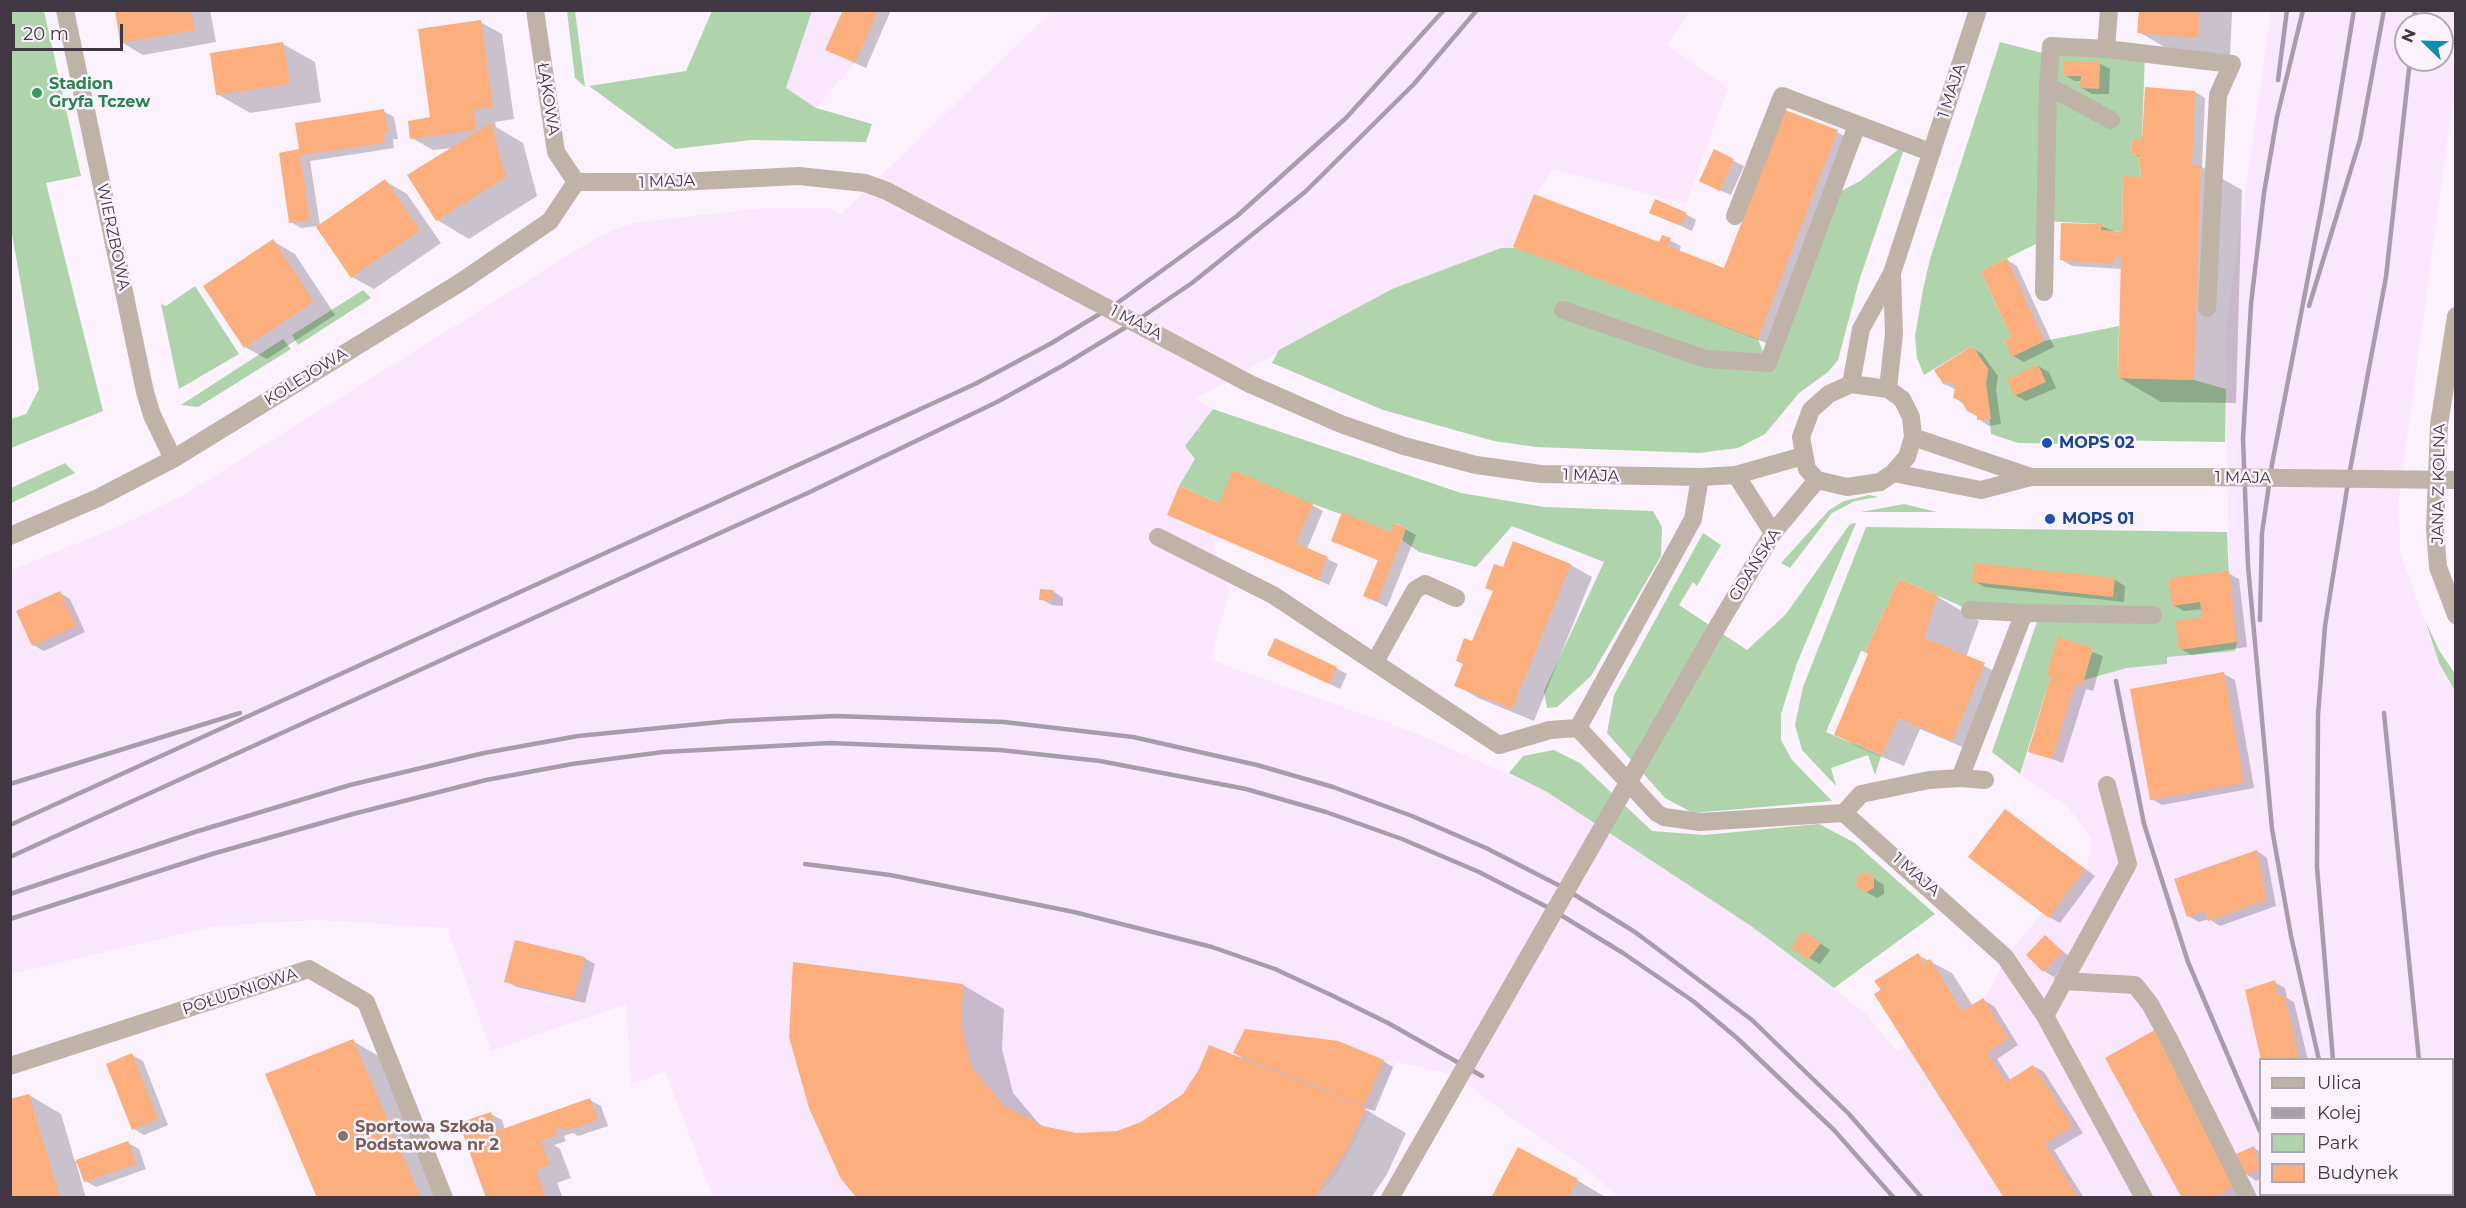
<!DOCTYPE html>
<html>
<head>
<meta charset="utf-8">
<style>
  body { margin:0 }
  #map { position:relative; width:2466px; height:1208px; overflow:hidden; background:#fcf2fe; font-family:Montserrat,sans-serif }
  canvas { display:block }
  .frame { position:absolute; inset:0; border:12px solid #403742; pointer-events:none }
  .legend { position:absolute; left:2259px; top:1058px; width:195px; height:138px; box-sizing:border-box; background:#fcf2fe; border:2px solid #b1a7b3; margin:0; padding:8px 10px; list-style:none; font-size:18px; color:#403742 }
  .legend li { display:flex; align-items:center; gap:12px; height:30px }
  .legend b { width:30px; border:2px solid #b1a7b3 }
  .north { position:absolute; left:2394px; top:12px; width:60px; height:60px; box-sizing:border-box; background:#fcf2fe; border:2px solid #b1a7b3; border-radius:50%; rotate:293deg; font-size:16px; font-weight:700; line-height:24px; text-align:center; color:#403742 }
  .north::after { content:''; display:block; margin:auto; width:21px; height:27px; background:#0e8dad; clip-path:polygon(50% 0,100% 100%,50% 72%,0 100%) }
  .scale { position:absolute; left:12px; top:24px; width:111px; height:27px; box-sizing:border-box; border:3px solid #403742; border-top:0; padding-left:8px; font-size:18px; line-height:21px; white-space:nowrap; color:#403742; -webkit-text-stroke:4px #fcf2fe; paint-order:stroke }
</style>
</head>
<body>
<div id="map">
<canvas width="2466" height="1208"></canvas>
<div class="frame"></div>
<ul class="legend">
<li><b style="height:8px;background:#bfb2a7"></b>Ulica</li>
<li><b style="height:8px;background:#a79da9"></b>Kolej</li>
<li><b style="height:16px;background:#afd4ac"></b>Park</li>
<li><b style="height:16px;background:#fcaf7c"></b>Budynek</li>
</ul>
<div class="north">N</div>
<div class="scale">20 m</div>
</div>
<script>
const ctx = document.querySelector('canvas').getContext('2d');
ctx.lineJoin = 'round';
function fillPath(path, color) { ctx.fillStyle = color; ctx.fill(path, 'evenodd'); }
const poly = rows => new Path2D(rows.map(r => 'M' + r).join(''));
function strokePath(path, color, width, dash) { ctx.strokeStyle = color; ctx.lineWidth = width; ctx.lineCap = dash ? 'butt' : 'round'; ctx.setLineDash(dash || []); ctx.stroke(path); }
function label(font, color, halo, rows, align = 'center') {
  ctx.font = font + ' Montserrat,sans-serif'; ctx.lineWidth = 5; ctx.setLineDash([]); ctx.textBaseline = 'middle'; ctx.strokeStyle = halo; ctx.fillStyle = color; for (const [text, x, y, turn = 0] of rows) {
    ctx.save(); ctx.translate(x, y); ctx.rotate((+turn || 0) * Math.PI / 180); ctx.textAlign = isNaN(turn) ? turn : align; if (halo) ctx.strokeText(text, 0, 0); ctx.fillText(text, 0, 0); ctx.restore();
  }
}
fillPath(poly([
  [1692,10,1667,45,1728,88,1686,204,1553,169,1537,194,1517,248,1501,248,1392,289,1195,399,1213,409,1185,446,1195,459,1179,486,1167,515,1210,534,1229,592,1211,660,1416,733,1547,792,1751,926,1865,1013,1896,1050,1905,1047,1983,998,1992,987,2005,957,2042,913,2049,918,2085,869,2091,852,2091,839,2069,808,2020,774,2050,677,2046,675,2058,637,2093,648,2084,680,2127,668,2166,664,2167,657,2233,614,2229,571,2225,336,2271,11,2455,11,2455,85,2399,499,2400,551,2439,663,2455,691,2455,1197,1618,1197,1590,1171,1509,1116,1455,1075,1397,1062,1338,1173,1316,1197,713,1197,665,1071,631,1085,626,1004,491,1051,447,928,317,920,216,926,11,974,11,570,115,528,184,495,596,238,620,227,639,222,764,208,828,208,841,214,1052,11],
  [2406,24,2442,24,2442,60,2406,60],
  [2260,1060,2452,1060,2452,1194,2260,1194],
  [812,11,878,11,855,63,816,108,786,89]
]), '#f9e8fd');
fillPath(poly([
  [11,10,44,11,81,176,46,183,103,411,11,448,11,419,26,414,39,389,11,228],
  [567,11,575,11,585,87,575,78],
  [712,11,812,11,786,88,816,108,872,124,866,142,751,140,675,149,589,86,686,71],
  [2000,42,2050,55,2145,53,2142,139,2132,139,2131,154,2139,155,2141,177,2123,177,2122,232,2101,230,2101,224,2045,221,2044,240,1981,271,2011,337,2004,340,2012,356,2044,341,2119,326,2118,378,2194,380,2226,389,2225,442,2097,440,2068,444,2018,443,1991,434,1986,383,1988,369,1972,346,1924,375,1917,358,1915,336,1923,290,1930,259],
  [1906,143,1859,281,1838,360,1828,372,1799,393,1765,434,1738,448,1699,453,1536,447,1494,441,1383,410,1272,363,1279,350,1392,289,1501,248,1517,248,1758,339,1767,362,1830,197,1860,181],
  [195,286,239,354,179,389,161,304,166,306],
  [363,290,371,298,298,345,292,335],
  [283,339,291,349,198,407,181,405],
  [1213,409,1461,493,1544,507,1653,511,1662,527,1661,556,1591,676,1557,707,1547,708,1544,691,1604,562,1512,526,1476,567,1419,552,1402,540,1406,528,1395,523,1390,532,1313,504,1219,503,1179,486,1195,459,1185,446],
  [65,463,75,473,11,503,11,488],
  [1869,495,1878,497,1855,501,1832,513,1790,568,1781,563,1829,510,1844,501],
  [1904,504,1937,512,1861,512],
  [1856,523,1797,663,1781,714,1781,740,1792,760,1832,801,1693,813,1665,798,1607,733,1614,695,1703,533,1721,545,1697,586,1693,582,1679,605,1747,650,1786,614,1850,524],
  [1866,527,2227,532,2229,577,2237,642,2235,651,2167,657,2167,664,2127,668,2084,680,2093,648,2058,638,2047,675,2051,676,2020,774,1992,752,2040,613,1970,610,1899,579,1865,652,1861,651,1826,732,1881,756,1875,775,1868,755,1831,768,1836,786,1802,750,1795,725,1803,687],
  [2425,620,2439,650,2455,674,2455,691,2439,663],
  [1554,750,1580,763,1652,831,1704,835,1819,824,1855,843,1935,914,1834,988,1751,926,1547,792,1509,773,1523,756]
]), '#afd4ac');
fillPath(poly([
  [116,10,210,10,216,42,143,55,121,42],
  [844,10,891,10,866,68,827,50],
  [2141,10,2239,10,2232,12,2230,55,2171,51,2139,32],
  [480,22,502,34,514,119,495,122,496,127,523,143,537,196,469,239,437,220,453,148,433,150,412,138,432,118],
  [283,44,315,62,321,102,250,113,217,94],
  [2099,63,2110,69,2109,94,2092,94,2082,88,2082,81,2075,81,2064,75],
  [2195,92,2205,98,2202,167,2242,190,2236,403,2161,402,2120,378,2122,269,2072,266,2062,260,2101,226,2123,235,2143,178,2141,158,2133,153],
  [383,111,394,117,398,139,393,139,394,148,310,161,320,226,385,181,407,194,441,243,374,289,352,277,317,226,301,228,291,222,280,154,301,150],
  [1837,132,1848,138,1769,344,1515,246,1660,244,1663,237,1681,246,1679,252,1725,269],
  [1714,151,1744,166,1731,195,1712,187],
  [1651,212,1686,214,1696,220,1692,231],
  [273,241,295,254,335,315,267,359,245,347],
  [2007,260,2017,266,2054,347,2024,362,2013,356],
  [1972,348,1982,354,1998,376,1996,390,2001,424,1989,426,1978,419,1979,416,1954,397,1956,390,1945,384],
  [2038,366,2049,372,2056,388,2026,401,2015,395],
  [1220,505,1312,505,1323,511,1307,549,1338,564,1329,585,1169,514],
  [1405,529,1416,535,1387,607,1365,596,1379,561,1333,541,1391,534],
  [1571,565,1592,577,1534,721,1478,698,1456,685,1503,569],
  [2228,573,2239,579,2247,647,2191,655,2181,649,2203,619,2202,609,2184,611,2173,605],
  [2115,580,2125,586,2124,602,1984,587,1974,581],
  [1899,581,1938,597,1979,621,1966,657,2006,677,1974,752,1920,729,1904,766,1858,747,1836,734,1870,653,1867,652],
  [1053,591,1063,598,1063,606,1052,605,1041,599],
  [60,593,70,599,85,632,44,651,33,645],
  [2059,639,2103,656,2093,691,2086,689,2063,763,2030,751,2052,677],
  [1269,655,1336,668,1347,674,1340,689],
  [2224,674,2235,680,2254,788,2162,805,2152,799],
  [2006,811,2095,876,2060,923,2049,917],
  [2257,851,2267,858,2276,906,2220,926,2209,919,2199,922,2188,916],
  [1866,873,1884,885,1884,894,1877,898,1866,892],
  [2046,937,2072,959,2054,977,2044,971,2028,955],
  [1814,939,1830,950,1820,964,1809,958],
  [1918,955,1952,973,1973,1006,1983,1000,1994,1006,2018,1045,1997,1059,2011,1081,2033,1066,2044,1072,2083,1133,2054,1150,2084,1198,2007,1198,1907,1045,1876,994],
  [584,958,595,964,585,1003,517,987,506,981],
  [2274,982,2285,988,2287,998,2294,1002,2308,1060,2263,1060],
  [963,985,1004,1009,1002,1049,1013,1093,1041,1126,1076,1134,1118,1132,1142,1123,1246,1061,1235,1053,1383,1061,1393,1067,1375,1111,1361,1107,1406,1133,1387,1174,1371,1198,859,1198],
  [2160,1029,2243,1193,2235,1198,2184,1198],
  [353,1041,385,1060,445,1198,319,1198],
  [132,1055,143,1061,168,1125,144,1135,134,1129],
  [29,1095,61,1114,75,1162,128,1143,139,1149,146,1169,96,1187,85,1181,78,1163,76,1163,86,1198,10,1198],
  [590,1100,601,1106,608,1126,578,1136,573,1133,564,1136,566,1141,554,1145,560,1149,571,1178,557,1183,563,1198,489,1198,491,1114,502,1120,505,1130],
  [2254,1148,2260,1152,2260,1179,2256,1181,2246,1174],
  [1577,1180,1607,1198,1493,1198]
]), '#0003');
fillPath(poly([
  [115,10,191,10,195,30,120,43],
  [843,10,878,10,855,63,825,50],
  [2139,10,2199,10,2198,38,2137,33],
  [481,20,493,107,474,110,476,130,410,139,408,121,430,117,418,29],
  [283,42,290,84,216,95,210,53],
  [2063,61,2100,62,2099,89,2080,88,2081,76,2063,76],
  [2145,87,2195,91,2192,165,2201,165,2194,380,2118,378,2121,257,2114,257,2114,264,2060,260,2061,223,2102,224,2101,230,2122,232,2123,176,2141,177,2139,155,2131,154,2132,139,2142,139],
  [384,109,388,133,383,134,384,143,300,155,310,220,289,223,279,153,299,149,295,123],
  [1785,110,1838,130,1758,339,1513,247,1534,194,1659,242,1662,235,1671,238,1668,246,1724,268],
  [491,123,506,177,436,221,407,175],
  [1714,149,1734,159,1720,191,1699,181],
  [385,179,420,230,351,278,316,227],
  [1655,199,1687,213,1681,226,1649,213],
  [273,239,314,302,244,348,203,286],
  [2007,258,2044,341,2012,357,2004,340,2011,337,1981,271],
  [1972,346,1988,369,1986,383,1991,419,1977,420,1977,416,1967,411,1961,400,1953,398,1955,388,1950,381,1944,385,1934,370],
  [2038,365,2046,382,2014,396,2007,379],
  [1233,470,1313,504,1296,543,1328,557,1318,580,1167,515,1179,486,1219,503],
  [1342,512,1390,532,1394,523,1406,528,1377,602,1363,596,1378,560,1331,541],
  [1513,541,1571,564,1512,709,1454,686,1463,664,1456,661,1464,638,1472,641,1493,591,1485,588,1494,564,1503,567],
  [1974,563,2115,578,2113,597,1972,582],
  [2229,571,2237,642,2179,650,2175,621,2202,617,2200,602,2172,606,2169,578],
  [1899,579,1938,596,1924,638,1985,663,1952,741,1898,718,1882,755,1834,735,1868,654,1865,652],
  [1040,589,1053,590,1052,601,1039,600],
  [60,591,76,626,32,646,16,611],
  [2058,637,2093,648,2082,686,2075,684,2052,759,2028,752,2051,676,2046,675],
  [1275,638,1337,667,1329,684,1267,655],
  [2224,672,2244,783,2150,800,2130,689],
  [2005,809,2085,869,2049,918,1968,857],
  [2257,850,2266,900,2208,921,2205,911,2187,917,2174,879],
  [1866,872,1874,877,1874,888,1865,893,1856,886,1857,876],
  [1803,931,1821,943,1808,960,1791,947],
  [2045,935,2063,952,2043,972,2026,955],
  [515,940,585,957,574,998,504,982],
  [1918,953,1924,963,1930,959,1962,1011,1983,998,2009,1039,1987,1052,2006,1082,2033,1065,2073,1126,2045,1144,2078,1198,2004,1198,1874,994,1881,990,1874,981],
  [793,962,963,984,961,1025,972,1068,1004,1106,1043,1126,1076,1133,1117,1131,1141,1122,1183,1094,1199,1069,1209,1045,1366,1108,1346,1151,1314,1198,857,1198,841,1179,809,1108,789,1037],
  [2275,980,2278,996,2284,994,2299,1060,2261,1060,2245,990],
  [2160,1027,2233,1187,2214,1198,2182,1198,2105,1058],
  [1245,1029,1338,1041,1384,1060,1364,1106,1233,1053],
  [353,1039,421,1198,317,1198,265,1074],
  [132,1053,158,1119,132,1130,106,1064],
  [29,1094,60,1198,10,1198,10,1099],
  [590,1098,598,1120,566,1131,565,1127,555,1130,557,1135,541,1141,550,1165,536,1170,546,1198,486,1198,459,1123,491,1112,497,1131],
  [128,1141,136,1164,84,1182,76,1160],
  [2254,1146,2260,1169,2245,1175,2236,1154],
  [1518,1147,1578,1179,1568,1198,1491,1198]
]), '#fcaf7c');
strokePath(poly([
  [65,10,145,392,152,415,173,459],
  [535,10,556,152,576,182],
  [2109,10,2106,49,2232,64,2218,95,2207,308],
  [2048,86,2111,120],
  [576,182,678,182],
  [1735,216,1782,96,1930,152],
  [2044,292,2048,86,2051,46,2106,49],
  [1563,310,1706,359,1768,363,1857,125],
  [2456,316,2439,425,2435,529,2438,567,2456,615],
  [1250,384,1341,424,1404,446,1476,465,1541,474,1700,477,1736,475,1803,456],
  [1851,384,1861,329,1892,273,1978,10],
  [1851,384,1888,389,1902,399,1911,417,1913,437,1907,457,1893,473,1880,482,1847,487,1817,480,1807,469,1801,437,1811,410,1829,394,1851,384],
  [1888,389,1894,333,1892,275],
  [1913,437,2031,477],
  [1893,473,1981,490,2031,477,2203,477],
  [1736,475,1773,533],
  [10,536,98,498,173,459,461,282,550,221,576,182],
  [1158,537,1273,595,1499,745,1550,730,1578,728,1693,519,1700,477],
  [1970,610,2024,613],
  [1719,624,1773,533,1817,480],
  [1375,662,1415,590,1425,584,1456,598],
  [1578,728,1657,813,1664,817,1700,822,1844,813,2005,957,2045,1016,2144,1198],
  [1960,778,1985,780],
  [1844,813,1861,794,1929,780,1960,778,2024,613,2153,615],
  [2063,981,2135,985,2150,1004,2169,1039,2248,1198],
  [2045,1016,2128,864,2107,785],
  [10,1066,309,969,366,1002,444,1198]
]), '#bfb2a7', 18);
strokePath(poly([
  [2303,10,2277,117,2264,193,2251,304,2243,439,2248,566,2272,829,2291,936,2319,1060],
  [2414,24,2415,10],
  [2278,80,2287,10],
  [2309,306,2360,140,2384,10],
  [2260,620,2262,533,2272,464,2322,205,2354,10],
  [2116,681,2144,824,2188,962,2260,1131],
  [2384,713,2419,1060],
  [10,784,240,713],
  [10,825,903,417,975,384,1050,344,1116,304,1237,216,1346,118,1444,10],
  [10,857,812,491,997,402,1062,366,1136,321,1192,283,1305,192,1414,84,1477,10],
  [805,864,890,875,1074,912,1212,947,1275,969,1329,994,1388,1023,1482,1076],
  [10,894,195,832,350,785,484,753,578,736,730,721,836,716,1004,722,1133,737,1257,765,1333,787,1412,816,1486,848,1562,887,1635,932,1752,1020,1849,1114,1922,1198],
  [10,919,212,854,353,814,486,780,572,764,663,752,830,743,1000,750,1100,761,1246,789,1326,812,1402,839,1479,872,1551,909,1623,953,1693,1001,1737,1038,1834,1130,1894,1198],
  [2333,1060,2317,867,2318,715,2325,626,2350,470,2386,277,2410,60],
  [2286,1194,2287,1198],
  [2313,1194,2314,1198],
  [2350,1194,2351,1198],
  [2436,1194,2436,1198]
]), '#a79da9', 4.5);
strokePath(poly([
  [678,182,799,176,865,183,887,191,1250,384],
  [2203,477,2456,480],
  [1390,1198,1719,624]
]), '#bfb2a7', 18);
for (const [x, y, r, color] of [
  [37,93,6,"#2e9e5b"],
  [2047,443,6,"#1a4fb4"],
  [2050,519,6,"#1a4fb4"],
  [343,1136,6,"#8d6e63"]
]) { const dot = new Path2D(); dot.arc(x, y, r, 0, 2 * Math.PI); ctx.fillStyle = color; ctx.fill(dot); strokePath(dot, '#fcf2fe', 2); }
label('bold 16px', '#27864d', '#fcf2fe', [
  ["Stadion",49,84],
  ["Gryfa Tczew",49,102]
], 'left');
label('16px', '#403742', '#fcf2fe', [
  ["1 MAJA",1952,91,-72],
  ["ŁĄKOWA",548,99,81],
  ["1 MAJA",667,182,-2],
  ["WIERZBOWA",113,237,78],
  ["1 MAJA",1136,323,28],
  ["KOLEJOWA",306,377,-32],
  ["1 MAJA",1591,476,2],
  ["1 MAJA",2243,478,1],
  ["JANA Z KOLNA",2439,484,-89],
  ["GDAŃSKA",1755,565,-58],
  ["1 MAJA",1916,875,41],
  ["POŁUDNIOWA",240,992,-18]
]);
label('bold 16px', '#164399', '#fcf2fe', [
  ["MOPS 02",2059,443],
  ["MOPS 01",2062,519]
], 'left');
label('bold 16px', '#785e54', '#fcf2fe', [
  ["Sportowa Szkoła",355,1127],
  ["Podstawowa nr 2",355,1145]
], 'left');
</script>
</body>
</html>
